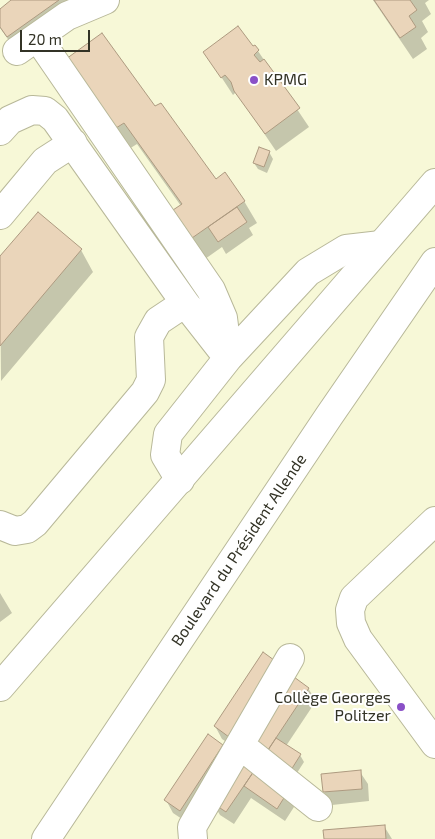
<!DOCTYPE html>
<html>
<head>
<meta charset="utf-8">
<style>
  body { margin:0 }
  #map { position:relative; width:435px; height:839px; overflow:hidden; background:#f7f8d7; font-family:"Exo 2",sans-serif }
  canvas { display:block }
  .scale { position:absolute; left:20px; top:30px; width:70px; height:22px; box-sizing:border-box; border:2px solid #333326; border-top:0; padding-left:6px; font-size:15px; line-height:18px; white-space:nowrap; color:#333326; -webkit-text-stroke:4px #fff; paint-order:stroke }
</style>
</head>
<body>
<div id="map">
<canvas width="435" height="839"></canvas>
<div class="scale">20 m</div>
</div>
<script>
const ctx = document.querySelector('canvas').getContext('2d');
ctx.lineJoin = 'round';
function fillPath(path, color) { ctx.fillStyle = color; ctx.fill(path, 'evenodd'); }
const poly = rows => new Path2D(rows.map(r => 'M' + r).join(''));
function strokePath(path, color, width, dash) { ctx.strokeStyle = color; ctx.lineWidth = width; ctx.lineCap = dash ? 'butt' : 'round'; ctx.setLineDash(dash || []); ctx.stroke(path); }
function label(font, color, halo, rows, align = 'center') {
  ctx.font = font + ' "Exo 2",sans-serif'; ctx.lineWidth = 4; ctx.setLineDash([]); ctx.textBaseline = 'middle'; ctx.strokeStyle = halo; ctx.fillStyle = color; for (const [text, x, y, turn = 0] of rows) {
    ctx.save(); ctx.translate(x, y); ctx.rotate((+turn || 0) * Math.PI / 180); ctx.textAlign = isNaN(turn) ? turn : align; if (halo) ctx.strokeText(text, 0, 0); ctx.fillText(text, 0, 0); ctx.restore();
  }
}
fillPath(poly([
  [14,0,88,0,15,49,0,28,0,10],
  [373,0,429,0,425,3,431,14,422,21,428,32,421,38,427,49,413,59],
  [253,48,258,51,309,127,276,151,236,92,233,95,205,52],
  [80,81,155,108,215,181,244,201,257,223,249,228,253,235,226,254,222,247,205,259,174,211,181,206,137,144,129,149],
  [269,152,273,159,267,173,258,169,254,163],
  [81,250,93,272,1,381,0,258],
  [0,593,12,613,0,622],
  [263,654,237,749,222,739,215,726],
  [308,688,316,701,286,746,300,755,304,762,295,776,259,756],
  [208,736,222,746,230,759,188,823,173,813,166,800],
  [239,762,287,794,294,807,285,821,251,798,234,824,220,815,213,803],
  [360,772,368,784,369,801,332,805,324,792,323,775],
  [384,826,392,839,325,839]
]), '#0003');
const building = poly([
  [11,0,59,0,7,37,0,27,0,9,11,0],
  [374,0,410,0,417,10,409,16,416,27,400,38,374,0],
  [238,26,253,46,255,45,259,50,254,55,260,62,264,59,300,108,265,134,234,91,231,82,225,75,221,78,203,52,238,26],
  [102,33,155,106,161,103,216,179,225,172,245,201,192,238,173,210,182,204,124,123,116,128,66,59,102,33],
  [259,147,270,151,264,167,253,163,259,147],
  [237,207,247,222,218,242,208,227,237,207],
  [38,212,82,249,0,346,0,256,38,212],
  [263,652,278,663,229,737,214,726,263,652],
  [294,677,309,688,266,753,251,743,294,677],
  [208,734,223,745,180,811,164,800,208,734],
  [276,738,301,754,291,770,266,753,276,738],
  [239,761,254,771,226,812,211,802,239,761],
  [361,770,362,789,323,792,321,774,361,770],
  [254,771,287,793,277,809,244,786,254,771],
  [385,825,386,839,324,839,323,830,385,825]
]);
fillPath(building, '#ead5ba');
strokePath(building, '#ad9a80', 1);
const minor = poly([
  [38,38,211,290,223,318,228,358],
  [17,51,67,16,105,0],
  [0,131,10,120,32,110,45,111,55,119,185,303],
  [0,215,45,161,73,143],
  [180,480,165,455,168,434,228,358,308,272,346,249,381,245],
  [435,521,354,598,350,610,351,623,358,639,435,744],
  [0,525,15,531,27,529,35,523,145,392,151,380,149,337,158,321,185,303,228,358],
  [240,745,318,807],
  [193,839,192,827,290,658]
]);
const major = poly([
  [0,687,435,183],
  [46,839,329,416,435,262]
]);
strokePath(minor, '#b8b899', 30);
strokePath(major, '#b8b899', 30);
strokePath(minor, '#fff', 28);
strokePath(major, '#fff', 28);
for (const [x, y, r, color] of [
  [254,80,5,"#8a50c7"],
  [401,707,5,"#8a50c7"]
]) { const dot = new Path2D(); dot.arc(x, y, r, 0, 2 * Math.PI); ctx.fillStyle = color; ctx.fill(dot); strokePath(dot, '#fff', 2); }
label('16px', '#333326', '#fff', [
  ["KPMG",264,80],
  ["Collège Georges",391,698,"right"],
  ["Politzer",391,716,"right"]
], 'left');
label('16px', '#333326', '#fff', [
  ["Boulevard du Président Allende",239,550,-56]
]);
</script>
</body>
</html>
